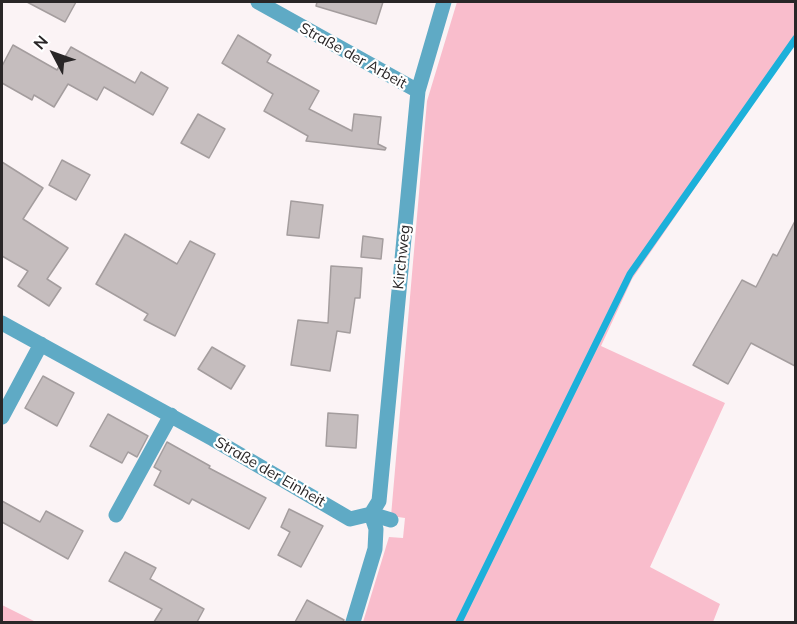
<!DOCTYPE html>
<html>
<head>
<meta charset="utf-8">
<style>
  body { margin:0 }
  #map { position:relative; width:797px; height:624px; overflow:hidden; background:#fbf3f5; font-family:Mulish,sans-serif }
  canvas { display:block }
  .frame { position:absolute; inset:0; border:3px solid #292627; pointer-events:none }
  .north { position:absolute; left:24px; top:24px; width:60px; height:60px; -webkit-text-stroke:4px #fff; paint-order:stroke; rotate:311deg; font-size:16px; font-weight:700; line-height:24px; text-align:center; color:#292627 }
  .north::after { content:''; display:block; margin:auto; width:21px; height:27px; background:#292627; clip-path:polygon(50% 0,100% 100%,50% 72%,0 100%) }
</style>
</head>
<body>
<div id="map">
<canvas width="797" height="624"></canvas>
<div class="frame"></div>
<div class="north">N</div>
</div>
<script>
const ctx = document.querySelector('canvas').getContext('2d');
ctx.lineJoin = 'round';
function fillPath(path, color) { ctx.fillStyle = color; ctx.fill(path, 'evenodd'); }
const poly = rows => new Path2D(rows.map(r => 'M' + r).join(''));
function strokePath(path, color, width, dash) { ctx.strokeStyle = color; ctx.lineWidth = width; ctx.lineCap = dash ? 'butt' : 'round'; ctx.setLineDash(dash || []); ctx.stroke(path); }
function label(font, color, halo, rows, align = 'center') {
  ctx.font = font + ' Mulish,sans-serif'; ctx.lineWidth = 4.5; ctx.setLineDash([]); ctx.textBaseline = 'middle'; ctx.strokeStyle = halo; ctx.fillStyle = color; for (const [text, x, y, turn = 0] of rows) {
    ctx.save(); ctx.translate(x, y); ctx.rotate((+turn || 0) * Math.PI / 180); ctx.textAlign = isNaN(turn) ? turn : align; if (halo) ctx.strokeText(text, 0, 0); ctx.fillText(text, 0, 0); ctx.restore();
  }
}
fillPath(poly([
  [457,2,795,2,795,43,632,279,601,346,725,403,650,567,720,604,713,622,363,622,389,537,403,538,405,518,391,516,427,101],
  [2,605,36,622,2,622]
]), '#f9bdcc');
strokePath(poly([
  [459,622,630,274,796,38]
]), '#1cb0da', 7);
const building = poly([
  [27,2,76,2,65,22,27,2],
  [317,2,383,2,376,24,316,6,317,2],
  [238,35,271,55,267,62,319,91,309,109,352,131,354,114,381,117,378,144,386,148,385,150,306,141,308,136,264,111,273,94,222,63,238,35],
  [13,45,57,70,71,47,135,83,141,72,168,88,153,115,104,87,97,100,68,84,54,107,34,95,32,100,2,83,2,66,13,45],
  [198,114,225,129,209,158,181,143,198,114],
  [62,160,90,175,76,200,49,185,62,160],
  [2,162,43,188,23,219,68,248,47,279,61,288,49,306,18,286,28,271,2,256,2,162],
  [291,201,323,205,319,238,287,235,291,201],
  [795,221,795,366,751,343,728,384,693,365,742,280,756,287,773,254,777,256,795,221],
  [125,234,177,264,190,241,215,254,175,336,144,320,148,314,96,284,125,234],
  [363,236,383,239,381,259,361,257,363,236],
  [331,266,362,268,360,298,355,298,350,333,337,331,330,371,291,365,298,320,328,323,331,266],
  [212,347,245,366,231,389,198,369,212,347],
  [43,376,74,393,57,426,25,408,43,376],
  [328,413,358,415,356,448,326,446,328,413],
  [108,414,148,436,137,457,128,452,122,463,90,446,108,414],
  [167,442,210,466,209,468,266,498,249,529,192,499,189,504,154,485,161,471,154,467,167,442],
  [2,501,40,522,46,511,83,531,68,559,2,522,2,501],
  [289,509,323,526,301,567,278,555,290,532,281,527,289,509],
  [125,552,156,568,150,579,204,609,197,622,154,622,162,609,109,581,125,552],
  [307,600,344,620,343,622,295,622,307,600]
]);
fillPath(building, '#c5bdbe');
strokePath(building, '#a49d9e', 1.5);
strokePath(poly([
  [258,2,418,91],
  [2,323,213,439,350,519,371,514],
  [2,417,41,344],
  [371,514,379,501,418,91,444,2],
  [371,514,391,520],
  [116,515,171,415],
  [353,622,375,549,376,529,371,514]
]), '#5faac5', 15);
label('15px', '#292627', '#fff', [
  ["Straße der Arbeit",353,56,29],
  ["Kirchweg",402,257,-84],
  ["Straße der Einheit",270,472,30]
]);
</script>
</body>
</html>
